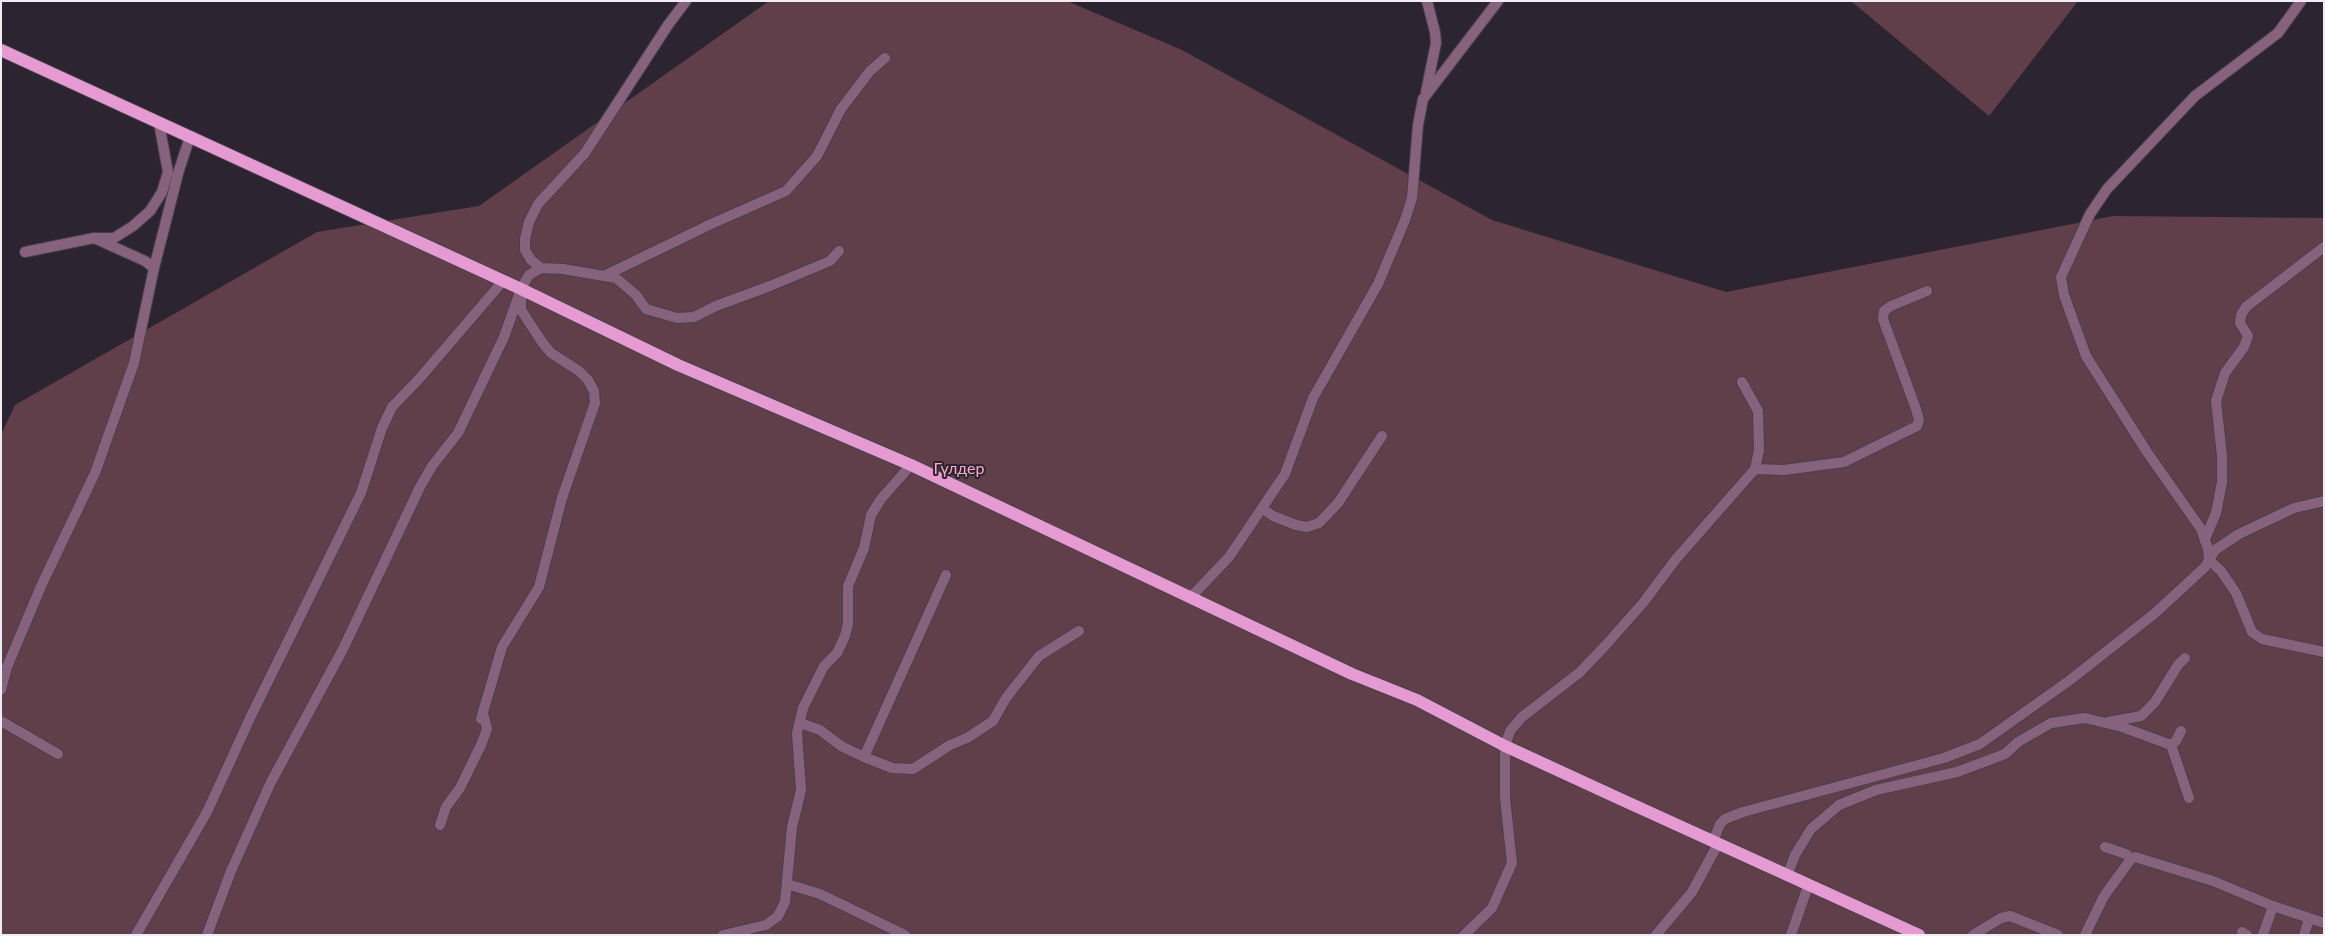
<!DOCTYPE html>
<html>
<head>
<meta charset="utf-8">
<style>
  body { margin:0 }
  #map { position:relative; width:2325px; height:936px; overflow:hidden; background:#2d2431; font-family:Lato,sans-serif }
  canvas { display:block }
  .frame { position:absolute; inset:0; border:2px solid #f1ebf4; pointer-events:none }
</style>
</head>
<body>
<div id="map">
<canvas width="2325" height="936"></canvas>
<div class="frame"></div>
</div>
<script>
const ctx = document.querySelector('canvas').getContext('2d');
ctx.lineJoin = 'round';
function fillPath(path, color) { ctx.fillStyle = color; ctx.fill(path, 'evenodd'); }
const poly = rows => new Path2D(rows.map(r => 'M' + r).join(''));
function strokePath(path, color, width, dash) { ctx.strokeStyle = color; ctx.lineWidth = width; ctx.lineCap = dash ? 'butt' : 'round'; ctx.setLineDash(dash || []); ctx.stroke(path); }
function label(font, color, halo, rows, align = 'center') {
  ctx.font = font + ' Lato,sans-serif'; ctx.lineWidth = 4; ctx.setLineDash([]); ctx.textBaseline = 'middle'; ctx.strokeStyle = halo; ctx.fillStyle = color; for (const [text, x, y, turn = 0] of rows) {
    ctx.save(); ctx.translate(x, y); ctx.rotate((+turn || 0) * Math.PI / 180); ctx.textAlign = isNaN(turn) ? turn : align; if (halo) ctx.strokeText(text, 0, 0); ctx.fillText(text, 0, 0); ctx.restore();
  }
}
fillPath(poly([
  [769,1,1067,1,1182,50,1492,220,1726,292,2113,216,2324,218,2324,935,1,935,1,435,15,405,317,232,479,206],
  [1851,1,2078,1,1989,116]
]), '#613f4a');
const minor = poly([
  [686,1,668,25,585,153,538,204,529,222,525,239,525,250,531,260,541,268,563,269,616,278,636,295,646,309,677,318,694,317,716,306,770,286,830,261,839,251],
  [2301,1,2278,33,2195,96,2107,189,2090,214,2061,277,2064,295,2086,356,2147,452,2201,529,2208,549,2209,560,2221,571,2236,593,2252,632,2262,639,2324,652],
  [1426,92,1436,43,1435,32,1427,1],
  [25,252,94,238,114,238,133,226,150,211,162,192,168,172,159,123],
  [154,268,179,170,190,137],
  [606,275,709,225,786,191,817,156,841,109,870,71,885,58],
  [1755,469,1784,470,1844,462,1917,426,1919,420,1916,409,1883,319,1884,311,1891,306,1927,291],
  [1263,509,1273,516,1296,525,1307,527,1319,523,1338,503,1382,436],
  [2205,539,2216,513,2222,482,2222,456,2216,401,2225,373,2244,347,2248,336,2240,323,2241,315,2246,307,2324,247],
  [1190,598,1229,557,1285,474,1313,398,1378,284,1405,220,1412,198,1418,125,1423,99,1498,1],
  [1,690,7,667,42,584,95,473,134,363,154,268,145,261,94,238],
  [481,719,502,647,539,587,562,498,595,403,594,391,588,380,579,371,551,353,542,342,521,310,521,295],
  [1,721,58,754],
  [2108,722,2141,716,2155,702,2178,665,2185,658],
  [800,723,820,730,841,746,864,757,892,768,913,769,950,745,967,738,993,721,1006,698,1039,656,1079,631],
  [2171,745,2176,741,2181,731],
  [864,757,946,575],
  [440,825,446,807,460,788,481,745,487,729,483,713],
  [1713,842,1720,824,1725,819,1743,812,1944,758,1980,744,2070,680,2154,614,2205,567,2215,550,2239,534,2294,508,2324,501],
  [2105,847,2126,854,2131,859],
  [1787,876,1795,855,1811,829,1839,805,1876,790,1957,772,2005,754,2018,742,2051,723,2085,718,2122,727,2171,745,2189,798],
  [787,884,820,894,905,935],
  [2242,932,2247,935],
  [136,935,207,812,251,716,361,493,382,428,392,407,419,379,503,281],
  [207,935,231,871,271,782,343,649,420,487,432,466,458,433,504,337,521,289,529,275,541,268],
  [723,935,766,925,778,916,785,902,792,827,801,790,797,733,803,708,824,666,837,653,845,636,848,624,848,586,864,548,871,515,881,499,911,465],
  [1464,935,1492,908,1512,863,1505,798,1505,746,1510,731,1522,717,1579,673,1604,647,1643,603,1676,559,1755,469,1759,450,1758,411,1742,382],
  [1656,935,1692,892,1718,844],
  [1791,935,1808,886],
  [1973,935,2001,918,2010,916,2058,935],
  [2085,935,2104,896,2131,859,2135,857,2213,881,2273,906,2324,923],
  [2263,935,2273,906],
  [2304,935,2309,919]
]);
const major = poly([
  [1,50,521,289,678,365,911,465,1352,674,1417,700,1505,746,1618,798,1919,935]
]);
strokePath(minor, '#48404c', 12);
strokePath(major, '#48404c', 14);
strokePath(minor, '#86627d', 10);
strokePath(major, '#e59ad2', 12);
label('16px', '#ffaac7', '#2d2431', [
  ["Гүлдер",959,469]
]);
</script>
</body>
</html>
